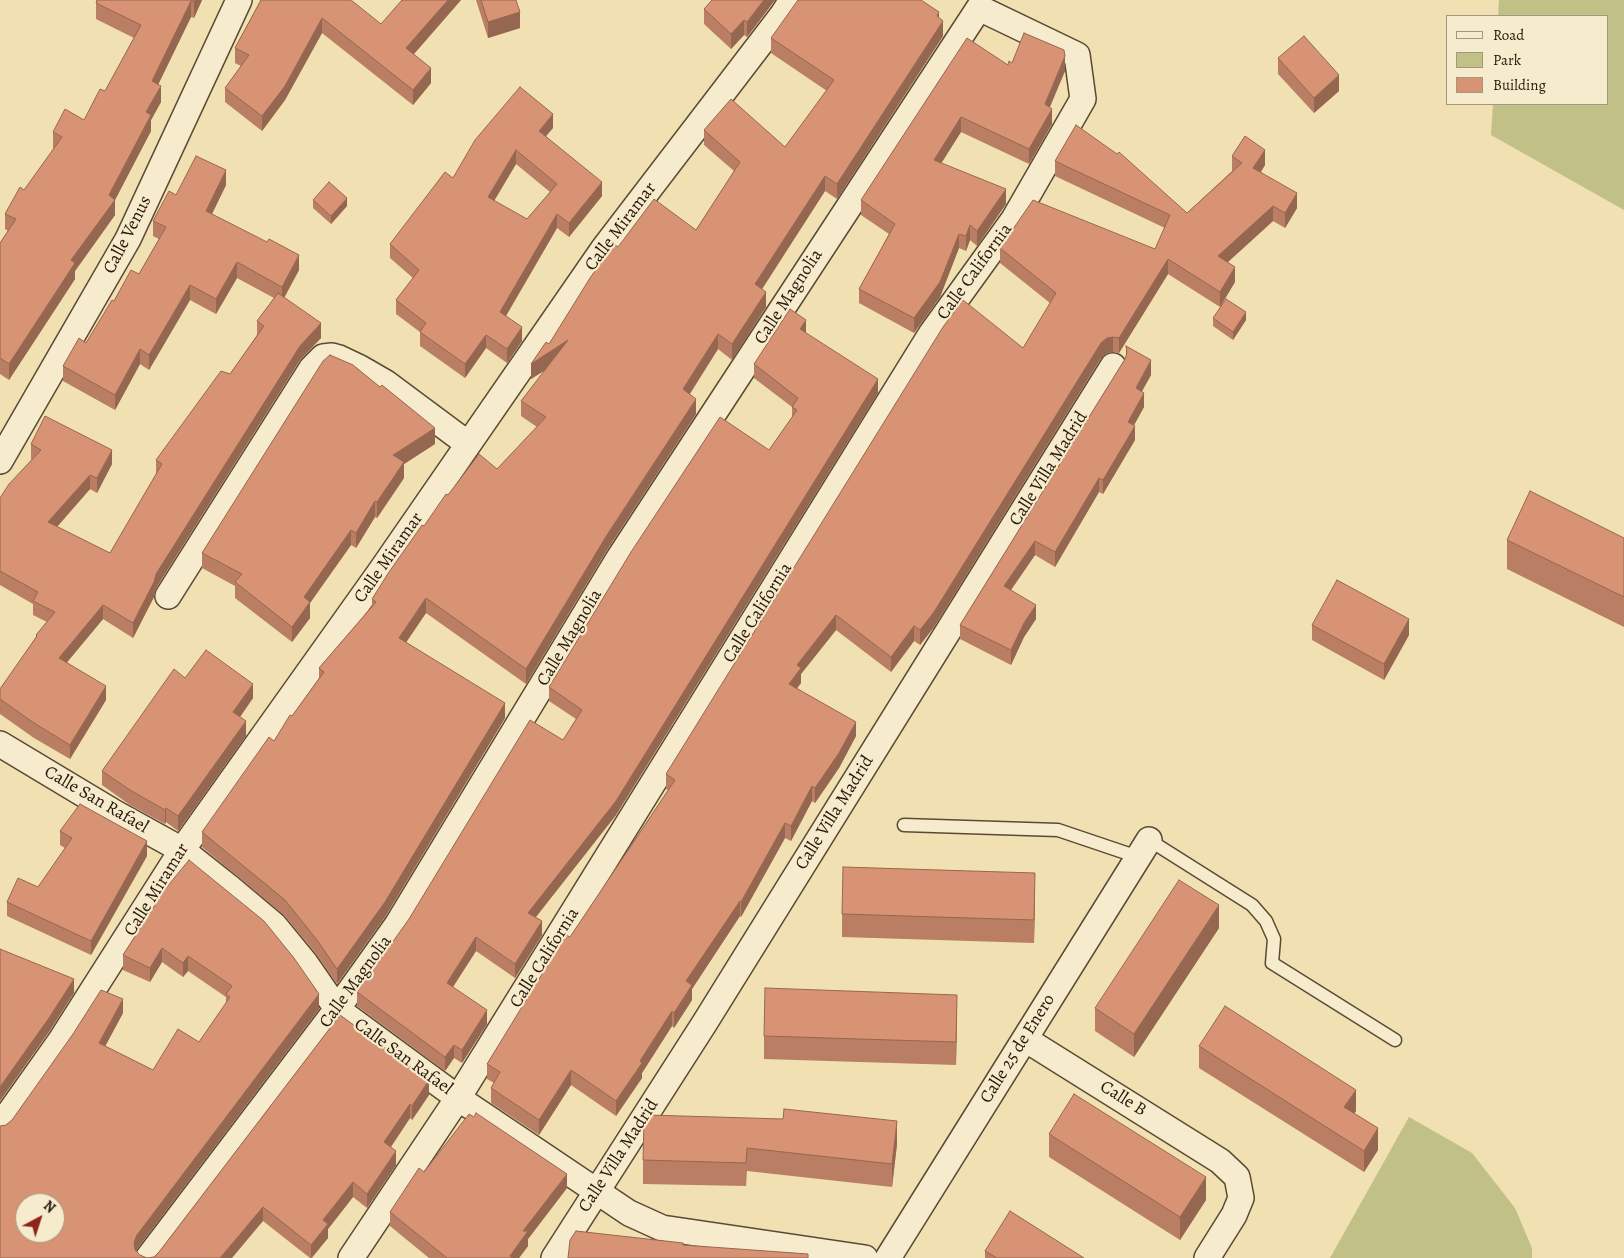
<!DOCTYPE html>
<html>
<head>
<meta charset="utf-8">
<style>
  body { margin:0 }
  #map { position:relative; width:1624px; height:1258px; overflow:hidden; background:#f1e0b1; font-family:Alegreya,serif }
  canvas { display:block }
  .legend { position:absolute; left:1446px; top:15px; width:162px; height:90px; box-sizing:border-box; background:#f6ebcc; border:1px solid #a4977f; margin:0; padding:6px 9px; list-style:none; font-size:15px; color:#28180c }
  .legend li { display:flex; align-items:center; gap:10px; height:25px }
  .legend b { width:25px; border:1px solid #a4977f }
  .north { position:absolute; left:15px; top:1193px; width:50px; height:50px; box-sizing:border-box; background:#f6ebcc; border:1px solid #a4977f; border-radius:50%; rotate:40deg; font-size:14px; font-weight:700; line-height:20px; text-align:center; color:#28180c }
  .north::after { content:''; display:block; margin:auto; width:18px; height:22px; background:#8f2418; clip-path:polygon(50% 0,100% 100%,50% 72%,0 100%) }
</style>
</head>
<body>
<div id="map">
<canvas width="1624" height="1258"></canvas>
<ul class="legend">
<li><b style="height:6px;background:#f6ebcc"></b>Road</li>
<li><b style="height:14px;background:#c1c087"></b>Park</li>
<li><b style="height:14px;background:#d79373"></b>Building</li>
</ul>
<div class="north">N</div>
</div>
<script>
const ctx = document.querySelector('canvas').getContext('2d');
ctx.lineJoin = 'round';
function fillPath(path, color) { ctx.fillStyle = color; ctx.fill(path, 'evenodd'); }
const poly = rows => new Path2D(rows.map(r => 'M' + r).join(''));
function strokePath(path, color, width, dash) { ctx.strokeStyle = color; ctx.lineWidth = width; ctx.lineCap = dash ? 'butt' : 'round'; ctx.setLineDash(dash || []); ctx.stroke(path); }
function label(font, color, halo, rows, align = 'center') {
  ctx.font = font + ' Alegreya,serif'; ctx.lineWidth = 4.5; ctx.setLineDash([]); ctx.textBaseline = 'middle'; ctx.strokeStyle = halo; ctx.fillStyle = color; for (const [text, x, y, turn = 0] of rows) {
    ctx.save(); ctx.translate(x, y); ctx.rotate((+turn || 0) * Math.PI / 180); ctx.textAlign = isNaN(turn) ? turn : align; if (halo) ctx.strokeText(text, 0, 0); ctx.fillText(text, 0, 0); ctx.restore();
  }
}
fillPath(poly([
  [1499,0,1624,0,1624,210,1491,135,1493,104,1608,104,1608,16,1498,16],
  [1409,1117,1472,1153,1515,1208,1532,1248,1532,1258,1330,1258]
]), '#c1c087');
const service = poly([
  [904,825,1058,830,1138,857],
  [1149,840,1252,905,1266,921,1274,939,1272,963,1395,1040]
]);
const minor = poly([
  [0,461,128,239,239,0],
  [168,596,312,368,323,357,332,356,339,358,360,368,386,383,468,444],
  [0,744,115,813,182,850,230,888,274,925,306,964,337,1009,458,1098,629,1213,662,1228,865,1258],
  [1025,1039,1220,1161,1237,1177,1241,1198,1234,1215,1207,1258],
  [0,1126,61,1040,182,850,380,572,604,248,783,14,792,0],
  [148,1258,337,1009,397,925,619,558,979,8,1077,55,1083,99,1014,219,931,334,458,1098,351,1258],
  [554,1258,704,1024,1113,366],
  [888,1258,1149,840]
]);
strokePath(service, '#5a4a35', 15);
strokePath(minor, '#5a4a35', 28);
strokePath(service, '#f6ebcc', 12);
strokePath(minor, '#f6ebcc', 25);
fillPath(poly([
  [97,0,202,0,194,18,191,17,158,85,161,102,151,120,151,131,115,200,115,215,75,271,75,279,9,380,0,374,0,243,8,231,5,229,5,214,24,190,54,149,53,148,53,132,84,120,105,91,134,38,96,19,96,3],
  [261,0,381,24,461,0,414,54,431,83,413,105,322,33,285,100,262,131,225,102,225,88,241,66,235,63,235,48],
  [476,0,516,0,520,28,488,38],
  [775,0,747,37,744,35,731,49,704,24,704,9],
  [939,18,943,36,837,199,825,191,762,289,766,307,732,360,718,349,689,394,696,414,607,550,526,684,426,613,406,642,505,718,385,917,337,984,317,955,285,916,202,847,202,832,274,741,319,678,319,668,372,606,372,599,448,495,497,469,537,427,521,416,521,401,545,370,531,379,549,344,618,247,696,230,734,171,704,145,704,130,785,147,827,91,771,53,771,38],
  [1278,58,1339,91,1314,113,1278,74],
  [1012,63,1065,71,1050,107,1052,124,1029,164,961,132,941,163,1006,204,977,246,970,240,966,251,959,248,940,297,914,333,859,303,859,289,889,234,861,215,861,200],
  [553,128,546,136,602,196,569,237,557,228,506,316,522,341,507,363,486,348,465,378,420,346,420,332,396,314,396,300,413,278,390,258,390,244,453,178],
  [516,164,550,192,527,219,494,201],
  [1232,156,1265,165,1261,172,1297,208,1285,228,1273,221,1228,262,1235,282,1220,307,1168,274,1119,353,1113,352,1107,353,1101,358,934,627,920,645,914,641,891,672,836,630,801,674,801,683,797,688,856,736,839,768,815,803,812,801,791,841,785,838,741,917,740,916,692,989,692,1000,674,1028,672,1026,642,1073,642,1078,616,1116,571,1085,539,1135,491,1103,491,1088,494,1083,487,1079,487,1064,570,937,668,790,666,789,666,774,1023,348,1050,303,1000,263,1000,248,1155,249,1165,228,1055,176,1055,161,1187,213,1232,171],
  [226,185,212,214,299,270,284,297,321,338,300,360,156,588,154,597,133,638,103,619,67,662,106,700,70,759,34,738,0,714,0,689,36,637,36,635,47,622,33,615,33,604,0,585,0,498,32,459,31,459,31,444,112,464,97,493,90,489,57,527,110,553,156,474,156,460,230,374,257,335,257,321,274,298,237,278,216,314,190,300,149,370,140,364,115,410,63,381,63,366,86,343,114,301,139,274,159,239,153,236,153,221,176,195],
  [313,200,347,206,331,224,313,208],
  [1213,318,1246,320,1233,340,1213,326],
  [806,333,878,393,616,815,536,917,542,935,515,978,476,951,453,987,487,1024,462,1063,454,1058,445,1071,357,1006,357,992,563,740,576,719,549,701,549,687,769,450,792,418,792,407,754,378,754,364],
  [1126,346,1151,375,1142,391,1144,407,1134,425,1135,440,1103,494,1099,492,1055,567,1035,555,1011,590,1036,619,1024,637,1011,665,960,639,960,625,1125,359,1126,357],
  [435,444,404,464,404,478,377,518,375,517,356,548,351,545,310,603,310,618,292,642,235,598,235,586,202,568,202,553],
  [1624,538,1624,627,1507,569,1507,540],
  [1312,625,1409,635,1384,680,1312,640],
  [185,678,253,698,240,717,246,736,178,831,166,822,165,824,130,805,102,785,102,771],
  [60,831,147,856,91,955,7,916,7,902,38,887,65,848,60,845],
  [166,888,319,1009,137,1249,136,1251,140,1255,0,1258,6,1125,12,1120,123,1013,105,1046,153,1070,199,1042,226,1003,226,997,188,971,183,977,162,962,150,982,123,970,123,955],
  [1035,896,1034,943,842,937,842,914],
  [1219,928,1134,1057,1095,1031,1095,1008],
  [340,1015,429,1095,412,1120,410,1118,391,1147,396,1165,367,1208,353,1197,328,1229,328,1238,312,1258,310,1258,263,1221,154,1257,159,1252],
  [957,1018,956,1065,764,1059,764,1036],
  [1199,1046,1356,1111,1354,1113,1378,1150,1364,1172,1199,1068],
  [648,1115,897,1144,892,1187,747,1171,746,1186,643,1184,643,1160],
  [1049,1134,1206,1200,1180,1240,1049,1157],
  [424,1172,567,1188,528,1239,528,1246,519,1258,429,1258,390,1226,390,1212],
  [985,1251,1084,1258,985,1258]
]), '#b97e63');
fillPath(poly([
  [195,0,202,0,194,18,194,2],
  [448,0,461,0,406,63,406,48],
  [764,0,775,0,747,37,747,22],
  [191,1,191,17,152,97,152,81],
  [520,12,520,28,488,38,488,22],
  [939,12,939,27,943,21,943,36,837,199,837,184],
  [322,18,322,33,285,100,262,131,262,116],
  [744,20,744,35,731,49,731,34],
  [1065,56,1065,71,1045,118,1045,104],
  [431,68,431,83,413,105,413,90],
  [1339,75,1339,91,1314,113,1314,98],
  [161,86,161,102,151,120,151,131,115,200,115,215,75,271,75,279,9,380,9,364,109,195,146,112],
  [1052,109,1052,124,1029,164,1029,149],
  [553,114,553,128,539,144,539,131],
  [961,117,961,132,934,175,934,160],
  [516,150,516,164,488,211,488,197],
  [1265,150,1265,165,1253,183,1253,168],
  [226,170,226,185,206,226,206,211],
  [825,176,825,191,755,300,755,284],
  [602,182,602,196,569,237,569,223],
  [1006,189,1006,204,977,246,977,231],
  [1297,193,1297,208,1285,228,1285,213],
  [347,198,347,206,331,224,331,216],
  [1273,206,1273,221,1218,271,1218,256],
  [557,214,557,228,500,326,500,312],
  [970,225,970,240,966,251,966,236],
  [959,234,959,248,940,297,914,333,914,318],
  [299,255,299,270,282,302,282,287],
  [1168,259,1168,274,1119,353,1119,338],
  [237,262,237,278,216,314,216,299],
  [1235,267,1235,282,1220,307,1220,292],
  [190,285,190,300,149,370,149,355],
  [766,292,766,307,732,360,732,344],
  [1246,312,1246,320,1233,340,1233,332],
  [806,320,806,333,800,329],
  [321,323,321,338,300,360,156,588,154,597,133,638,133,623,156,574,300,346],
  [522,327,522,341,507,363,507,349],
  [718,334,718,349,683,405,683,389],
  [486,335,486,348,465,378,465,364],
  [1113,337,1113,352,1107,353,1101,358,934,627,920,645,920,630,1101,343,1107,338],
  [568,340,568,356,531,379,531,364],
  [140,349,140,364,115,410,115,395],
  [1151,360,1151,375,1136,402,1136,388],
  [878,379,878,393,616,815,528,927,528,913],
  [1144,393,1144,407,1128,436,1128,422],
  [696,399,696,414,607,550,526,684,526,669,607,535],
  [1135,426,1135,440,1103,494,1103,480],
  [435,428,435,444,404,464,404,478,377,518,377,502,393,455],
  [112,450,112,464,97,493,97,478],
  [90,475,90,489,48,537,48,522],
  [1099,478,1099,492,1055,567,1055,552],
  [375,501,375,517,356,548,356,533],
  [351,530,351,545,310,603,310,618,292,642,292,627,304,597],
  [1035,541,1035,555,1004,600,1004,586],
  [426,598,426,613,399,653,399,638],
  [103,605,103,619,59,672,59,658],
  [1036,605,1036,619,1024,637,1011,665,1011,650,1024,623],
  [836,615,836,630,801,674,801,683,789,699,789,684,797,665],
  [1409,619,1409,635,1384,680,1384,664],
  [914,626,914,641,891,672,891,657],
  [253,684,253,698,233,727,233,712],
  [106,686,106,700,70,759,70,745],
  [505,703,505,718,385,917,337,984,337,969],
  [246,721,246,736,178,831,178,816],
  [856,722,856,736,839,768,815,803,815,788],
  [812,786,812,801,791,841,791,826],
  [166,808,166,822,165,824,165,810],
  [785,823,785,838,741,917,741,902],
  [147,841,147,856,91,955,91,941],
  [1035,873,1035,896,1034,943,1034,920],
  [740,901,740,916,692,989,692,1000,674,1028,674,1013,686,981],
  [1219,905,1219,928,1134,1057,1134,1034],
  [542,921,542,935,515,978,515,964],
  [476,937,476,951,447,996,447,983],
  [162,948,162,962,150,982,150,968],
  [188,956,188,971,183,977,183,963],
  [74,979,74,993,49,1032,0,1101,0,1087],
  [319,994,319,1009,137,1249,134,1257,134,1242,137,1235],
  [957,995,957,1018,956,1065,956,1042],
  [123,999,123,1013,99,1058,99,1043],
  [487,1010,487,1024,462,1063,462,1050],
  [672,1011,672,1026,642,1073,642,1078,616,1116,616,1101,640,1061],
  [454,1045,454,1058,445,1071,445,1057],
  [571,1070,571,1085,539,1135,539,1120],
  [429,1080,429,1095,412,1120,412,1106],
  [1356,1090,1356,1111,1344,1129,1344,1107],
  [410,1104,410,1118,384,1157,384,1142],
  [897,1121,897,1144,892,1187,892,1164],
  [1378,1128,1378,1150,1364,1172,1364,1151],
  [396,1151,396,1165,367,1208,367,1194],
  [567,1174,567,1188,528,1239,528,1246,519,1258,510,1258,510,1256,523,1231],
  [1206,1177,1206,1200,1180,1240,1180,1217],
  [353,1182,353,1197,328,1229,328,1238,311,1258,311,1245,323,1220],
  [263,1207,263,1221,232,1258,220,1258]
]), '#966750');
const building = poly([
  [97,0,195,0,194,2,191,1,152,81,161,86,146,112,151,115,109,195,115,200,71,260,75,263,9,364,0,358,0,243,16,219,5,214,20,187,24,190,62,137,53,132,65,109,84,120,100,89,105,91,141,25,96,3,97,0],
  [261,0,351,0,381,24,402,0,448,0,406,48,431,68,413,90,322,18,285,86,262,116,225,88,249,55,235,48,261,0],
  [481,0,516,0,520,12,488,22,481,0],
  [712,0,764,0,747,22,744,20,731,34,704,9,712,0],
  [798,0,921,0,939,12,937,16,943,21,837,184,825,176,755,284,766,292,732,344,718,334,683,389,696,399,607,535,526,669,426,598,399,638,505,703,385,902,337,969,317,940,285,900,202,832,269,737,274,741,290,715,292,716,324,672,319,668,376,602,372,599,389,572,422,525,424,526,446,494,448,495,479,454,497,469,546,417,521,401,568,340,531,364,546,342,549,344,590,278,614,244,618,247,654,199,696,230,740,162,704,130,731,99,785,147,834,80,771,38,798,0],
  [1024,33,1064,50,1065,56,1045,104,1052,109,1029,149,961,117,934,160,1006,189,977,231,970,225,966,236,959,234,940,282,914,318,859,289,895,224,861,200,967,38,1008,65,1009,61,1012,63,1024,33],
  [1304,36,1339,75,1314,98,1278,58,1304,36],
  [520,87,553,114,539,131,602,182,569,223,557,214,500,312,522,327,507,349,486,335,465,364,420,332,426,323,396,300,419,270,390,244,445,172,453,178,475,140,520,87],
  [516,150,557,184,527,219,488,197,516,150],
  [1076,125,1117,154,1119,152,1187,213,1242,163,1232,156,1245,136,1265,150,1253,168,1297,193,1285,213,1273,206,1218,256,1235,267,1220,292,1168,259,1119,338,1113,337,1107,338,1101,343,934,612,920,630,914,626,891,657,836,615,797,665,801,668,789,684,856,722,839,753,815,788,812,786,791,826,785,823,741,902,740,901,686,981,692,985,674,1013,672,1011,640,1061,642,1063,616,1101,571,1070,539,1120,491,1088,500,1072,487,1064,566,935,570,937,675,780,666,774,943,327,963,300,1023,348,1056,293,1000,248,1033,200,1155,249,1170,215,1055,161,1076,125],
  [196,156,226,170,206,211,267,242,269,239,299,255,282,287,237,262,216,299,190,285,149,355,140,349,115,395,63,366,79,338,86,343,112,300,114,301,131,270,139,274,166,227,153,221,169,191,176,195,196,156],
  [329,182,347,198,331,216,313,200,329,182],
  [278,293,321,323,300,346,156,574,154,582,133,623,103,605,59,658,106,686,70,745,34,723,0,699,0,689,37,636,36,635,55,612,33,601,38,592,0,571,0,498,9,484,41,450,31,444,45,416,112,450,97,478,90,475,48,522,110,553,162,464,156,460,221,371,230,374,264,326,257,321,278,293],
  [1226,299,1246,312,1233,332,1213,318,1226,299],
  [790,309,806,320,800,329,878,379,616,801,528,913,542,921,515,964,476,937,447,983,487,1010,462,1050,454,1045,445,1057,357,992,409,919,530,720,563,740,582,710,549,687,631,552,720,417,769,450,797,410,792,407,798,398,754,364,790,309],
  [1126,346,1151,360,1136,388,1144,393,1128,422,1135,426,1103,480,1099,478,1055,552,1035,541,1004,586,1036,605,1024,623,1011,650,960,625,1125,359,1127,353,1126,346],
  [330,355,353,365,380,387,382,385,435,428,393,455,404,462,377,502,375,501,356,533,351,530,304,597,310,602,292,627,235,582,242,574,202,553,323,361,330,355],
  [1530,491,1624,538,1624,597,1507,540,1530,491],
  [1337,580,1409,619,1384,664,1312,625,1337,580],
  [206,650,253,684,233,712,246,721,178,816,166,808,165,810,130,790,102,771,174,669,185,678,206,650],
  [80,804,147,841,91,941,7,902,18,878,38,887,72,838,60,831,80,804],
  [189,860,264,921,294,958,319,994,137,1235,134,1242,135,1250,140,1255,147,1258,0,1258,0,1126,6,1125,12,1120,73,1034,101,990,123,999,99,1043,153,1070,178,1029,199,1042,230,997,226,994,232,986,188,956,183,963,162,948,150,968,123,955,166,888,189,860],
  [25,1203,55,1203,55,1233,25,1233,25,1203],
  [843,867,1035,873,1034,920,842,914,843,867],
  [1179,880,1219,905,1134,1034,1095,1008,1179,880],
  [0,949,74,979,49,1018,0,1087,0,949],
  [765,988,957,995,956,1042,764,1036,765,988],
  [1225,1006,1356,1090,1344,1107,1378,1128,1364,1151,1199,1046,1225,1006],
  [340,1015,429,1080,412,1106,410,1104,384,1142,396,1151,367,1194,353,1182,323,1220,328,1224,311,1245,263,1207,220,1258,147,1258,154,1257,159,1252,340,1015],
  [1074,1094,1206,1177,1180,1217,1049,1134,1074,1094],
  [784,1109,897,1121,892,1164,747,1148,746,1163,643,1160,644,1121,648,1115,783,1119,784,1109],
  [476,1113,567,1174,523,1231,528,1231,510,1256,513,1258,447,1258,390,1212,419,1168,424,1172,469,1114,474,1117,476,1113],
  [1010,1211,1084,1258,997,1258,985,1251,1010,1211],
  [576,1231,683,1243,683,1245,808,1254,808,1258,568,1258,570,1240,576,1231]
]);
fillPath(building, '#d79373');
strokePath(building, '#966750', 1);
label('18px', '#28180c', '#f6ebcc', [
  ["Calle Miramar",621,227,-53],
  ["Calle Venus",128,235,-63],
  ["Calle California",975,272,-54],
  ["Calle Magnolia",789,297,-57],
  ["Calle Villa Madrid",1049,469,-58],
  ["Calle Miramar",389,558,-55],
  ["Calle California",758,613,-58],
  ["Calle Magnolia",570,638,-59],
  ["Calle San Rafael",96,800,30],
  ["Calle Villa Madrid",835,813,-58],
  ["Calle Miramar",157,890,-58],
  ["Calle California",545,958,-58],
  ["Calle Magnolia",356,982,-54],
  ["Calle 25 de Enero",1018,1049,-58],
  ["Calle San Rafael",403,1057,36],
  ["Calle B",1123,1099,32],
  ["Calle Villa Madrid",619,1156,-57]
]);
</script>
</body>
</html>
